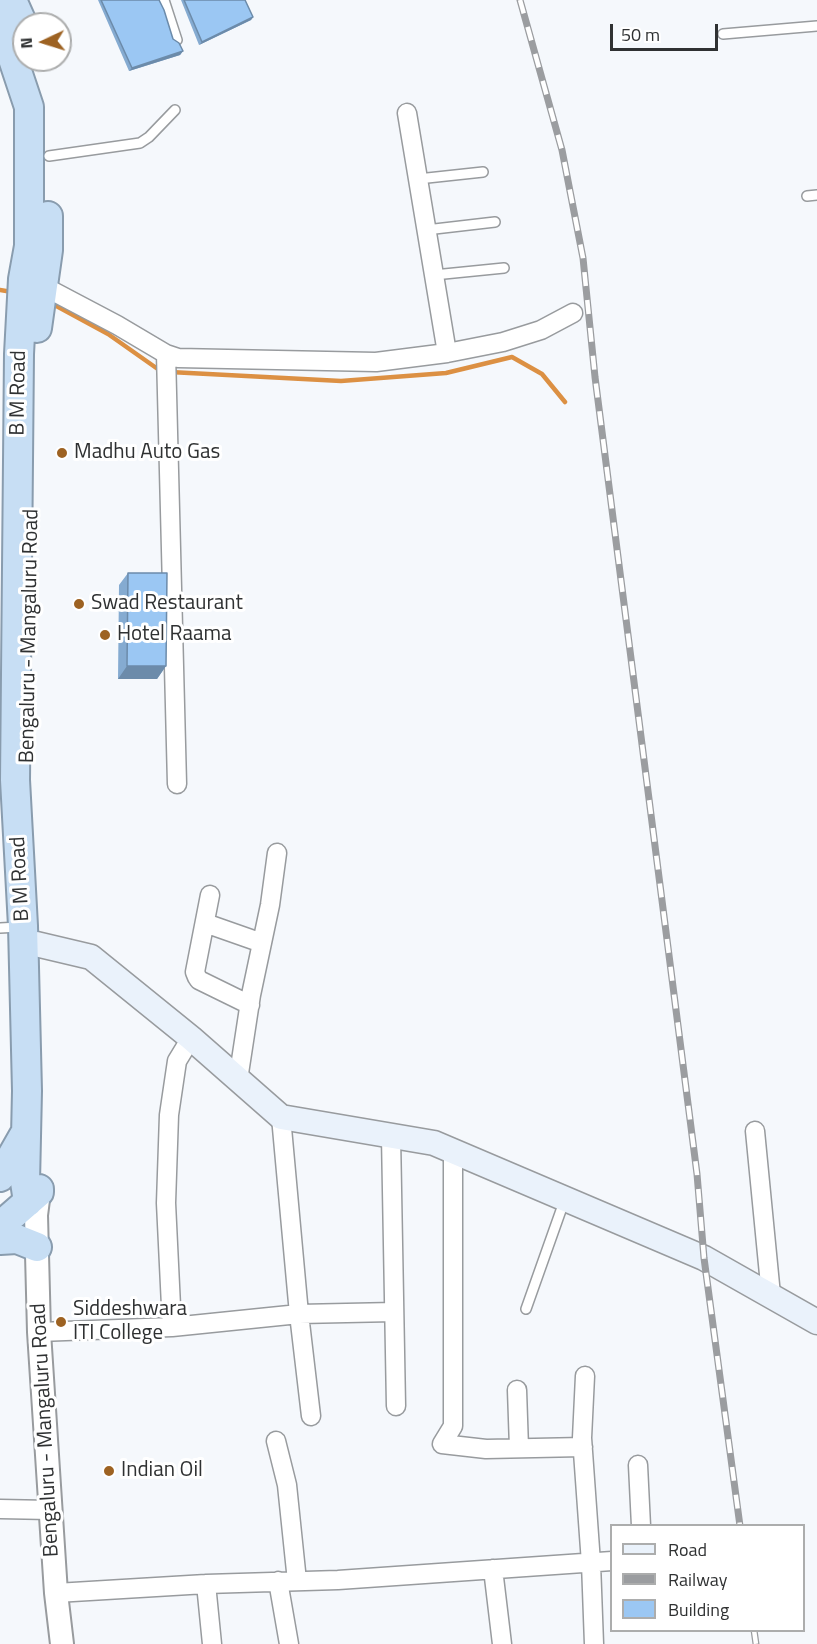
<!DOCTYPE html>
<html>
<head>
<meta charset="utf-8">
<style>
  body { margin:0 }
  #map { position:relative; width:817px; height:1644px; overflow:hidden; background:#f5f8fc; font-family:"Titillium Web",sans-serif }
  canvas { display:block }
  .legend { position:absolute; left:610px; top:1524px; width:195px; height:108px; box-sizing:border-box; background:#fff; border:2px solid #acadad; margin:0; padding:8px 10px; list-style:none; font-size:18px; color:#2f3132 }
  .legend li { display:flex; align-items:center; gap:12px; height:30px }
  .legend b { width:30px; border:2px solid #acadad }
  .north { position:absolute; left:12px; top:12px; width:60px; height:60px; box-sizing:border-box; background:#fff; border:2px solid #acadad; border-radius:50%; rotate:266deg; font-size:16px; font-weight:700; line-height:24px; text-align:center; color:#2f3132 }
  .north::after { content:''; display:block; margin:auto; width:21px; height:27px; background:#9d6222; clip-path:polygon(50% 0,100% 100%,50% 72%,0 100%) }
  .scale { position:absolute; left:610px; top:24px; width:108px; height:27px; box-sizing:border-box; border:3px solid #2f3132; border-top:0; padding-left:8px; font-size:18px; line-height:21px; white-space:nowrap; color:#2f3132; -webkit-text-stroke:4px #fff; paint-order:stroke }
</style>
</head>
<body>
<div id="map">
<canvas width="817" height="1644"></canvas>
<ul class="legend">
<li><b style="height:8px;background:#eaf2fb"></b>Road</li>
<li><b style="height:8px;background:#9b9da0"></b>Railway</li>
<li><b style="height:16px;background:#9bc7f3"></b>Building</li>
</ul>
<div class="north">N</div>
<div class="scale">50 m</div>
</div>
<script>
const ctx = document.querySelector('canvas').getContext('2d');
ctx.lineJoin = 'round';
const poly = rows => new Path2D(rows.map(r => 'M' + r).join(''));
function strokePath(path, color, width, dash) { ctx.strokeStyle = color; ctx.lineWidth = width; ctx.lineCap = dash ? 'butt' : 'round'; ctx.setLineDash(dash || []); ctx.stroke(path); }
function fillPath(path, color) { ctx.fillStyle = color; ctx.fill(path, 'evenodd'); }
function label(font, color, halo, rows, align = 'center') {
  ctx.font = font + ' "Titillium Web",sans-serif'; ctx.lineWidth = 6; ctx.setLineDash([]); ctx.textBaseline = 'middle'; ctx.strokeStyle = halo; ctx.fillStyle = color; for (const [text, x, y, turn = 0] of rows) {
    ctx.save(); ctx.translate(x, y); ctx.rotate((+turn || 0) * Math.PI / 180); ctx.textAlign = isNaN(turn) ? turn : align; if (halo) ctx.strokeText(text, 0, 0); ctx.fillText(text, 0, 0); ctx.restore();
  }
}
strokePath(poly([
  [0,290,12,292],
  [49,302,108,334,162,372],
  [170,372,341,381,446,373,512,357,542,374,565,402]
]), '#dc9043', 4.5);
const service = poly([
  [164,0,177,40],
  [723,34,817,26],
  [49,156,140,143,149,137,175,110],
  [418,179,483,172],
  [807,196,817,195],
  [426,230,495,222],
  [434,275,504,268],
  [0,928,19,927],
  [526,1309,565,1199]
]);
const minor = poly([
  [407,113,447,353],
  [43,286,117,325,166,354,178,358,376,362,447,353,503,342,541,330,573,313],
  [166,354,177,784],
  [210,895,195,972,197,977,199,980,250,1005],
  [205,923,262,943],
  [238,1080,251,995,270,905,277,853],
  [755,1131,771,1295],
  [391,1136,396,1406],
  [453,1151,453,1426,442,1444,486,1449,583,1447],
  [172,1327,299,1314,281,1117],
  [39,1332,172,1327,166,1203,169,1115,177,1061,191,1038],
  [585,1376,582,1438,591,1563,594,1644],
  [517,1390,519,1448],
  [311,1416,299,1314,394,1312],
  [276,1441,287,1485,297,1581],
  [638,1465,641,1526],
  [0,1509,50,1510],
  [493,1569,502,1644],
  [278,1581,289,1644],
  [206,1584,212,1644],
  [56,1593,206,1584,338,1580,612,1561]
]);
const tertiary = poly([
  [39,1192,36,1215,39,1332,56,1593,62,1644]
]);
const secondary = poly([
  [36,944,91,957,191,1038,281,1117,434,1143,704,1258,817,1322]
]);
const trunk = poly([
  [12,0,24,27],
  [0,20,29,107,29,246,23,279,19,354,15,780,23,926,27,1091,25,1182,28,1202],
  [37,328,48,250,48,216],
  [0,1177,24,1135],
  [0,1226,39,1192,39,1189],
  [0,1240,17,1239,37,1247]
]);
strokePath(service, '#989b9e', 12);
strokePath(minor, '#989b9e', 21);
strokePath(tertiary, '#989b9e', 26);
strokePath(secondary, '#989b9e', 27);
strokePath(trunk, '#899cae', 32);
strokePath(service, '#fff', 9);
strokePath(minor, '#fff', 18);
strokePath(tertiary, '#fff', 22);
strokePath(secondary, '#eaf2fb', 24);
strokePath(trunk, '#c7def4', 28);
const rail = poly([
  [520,0,562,150,583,258,595,377,697,1174,704,1258,740,1526],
  [754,1630,756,1644]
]);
strokePath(rail, '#9b9da0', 7);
strokePath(rail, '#fff', 4.5, [14]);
fillPath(poly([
  [98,0,159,0,173,39,183,51,180,55,129,71],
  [181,0,245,0,253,17,251,20,199,45],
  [128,573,166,666,157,679,118,679,119,585]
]), '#85abd1');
fillPath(poly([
  [253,17,251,20,199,45,202,42],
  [183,51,180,55,129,71,132,68],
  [127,666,166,666,157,679,118,679]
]), '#6c8baa');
const building = poly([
  [101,0,159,0,164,10,173,39,179,43,183,51,132,68,101,0],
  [184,0,245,0,253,17,202,42,184,0],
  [128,573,167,573,166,666,127,666,128,573]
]);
fillPath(building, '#9bc7f3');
strokePath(building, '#6c8baa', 1.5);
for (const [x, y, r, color] of [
  [62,453,6,"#9d6222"],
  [79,604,6,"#9d6222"],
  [105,635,6,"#9d6222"],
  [61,1322,6,"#9d6222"],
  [109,1471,6,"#9d6222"]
]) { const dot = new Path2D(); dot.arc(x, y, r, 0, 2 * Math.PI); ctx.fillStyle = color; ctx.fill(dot); strokePath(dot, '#fff', 2); }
label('21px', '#2f3132', '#fff', [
  ["B M Road",19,393,-89],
  ["Bengaluru - Mangaluru Road",30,636,-89],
  ["B M Road",21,879,-93],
  ["Bengaluru - Mangaluru Road",46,1430,-93]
]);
label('21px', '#2f3132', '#fff', [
  ["Madhu Auto Gas",74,453],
  ["Swad Restaurant",91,604],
  ["Hotel Raama",117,635],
  ["Siddeshwara",73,1310],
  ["ITI College",73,1334],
  ["Indian Oil",121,1471]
], 'left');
</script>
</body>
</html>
